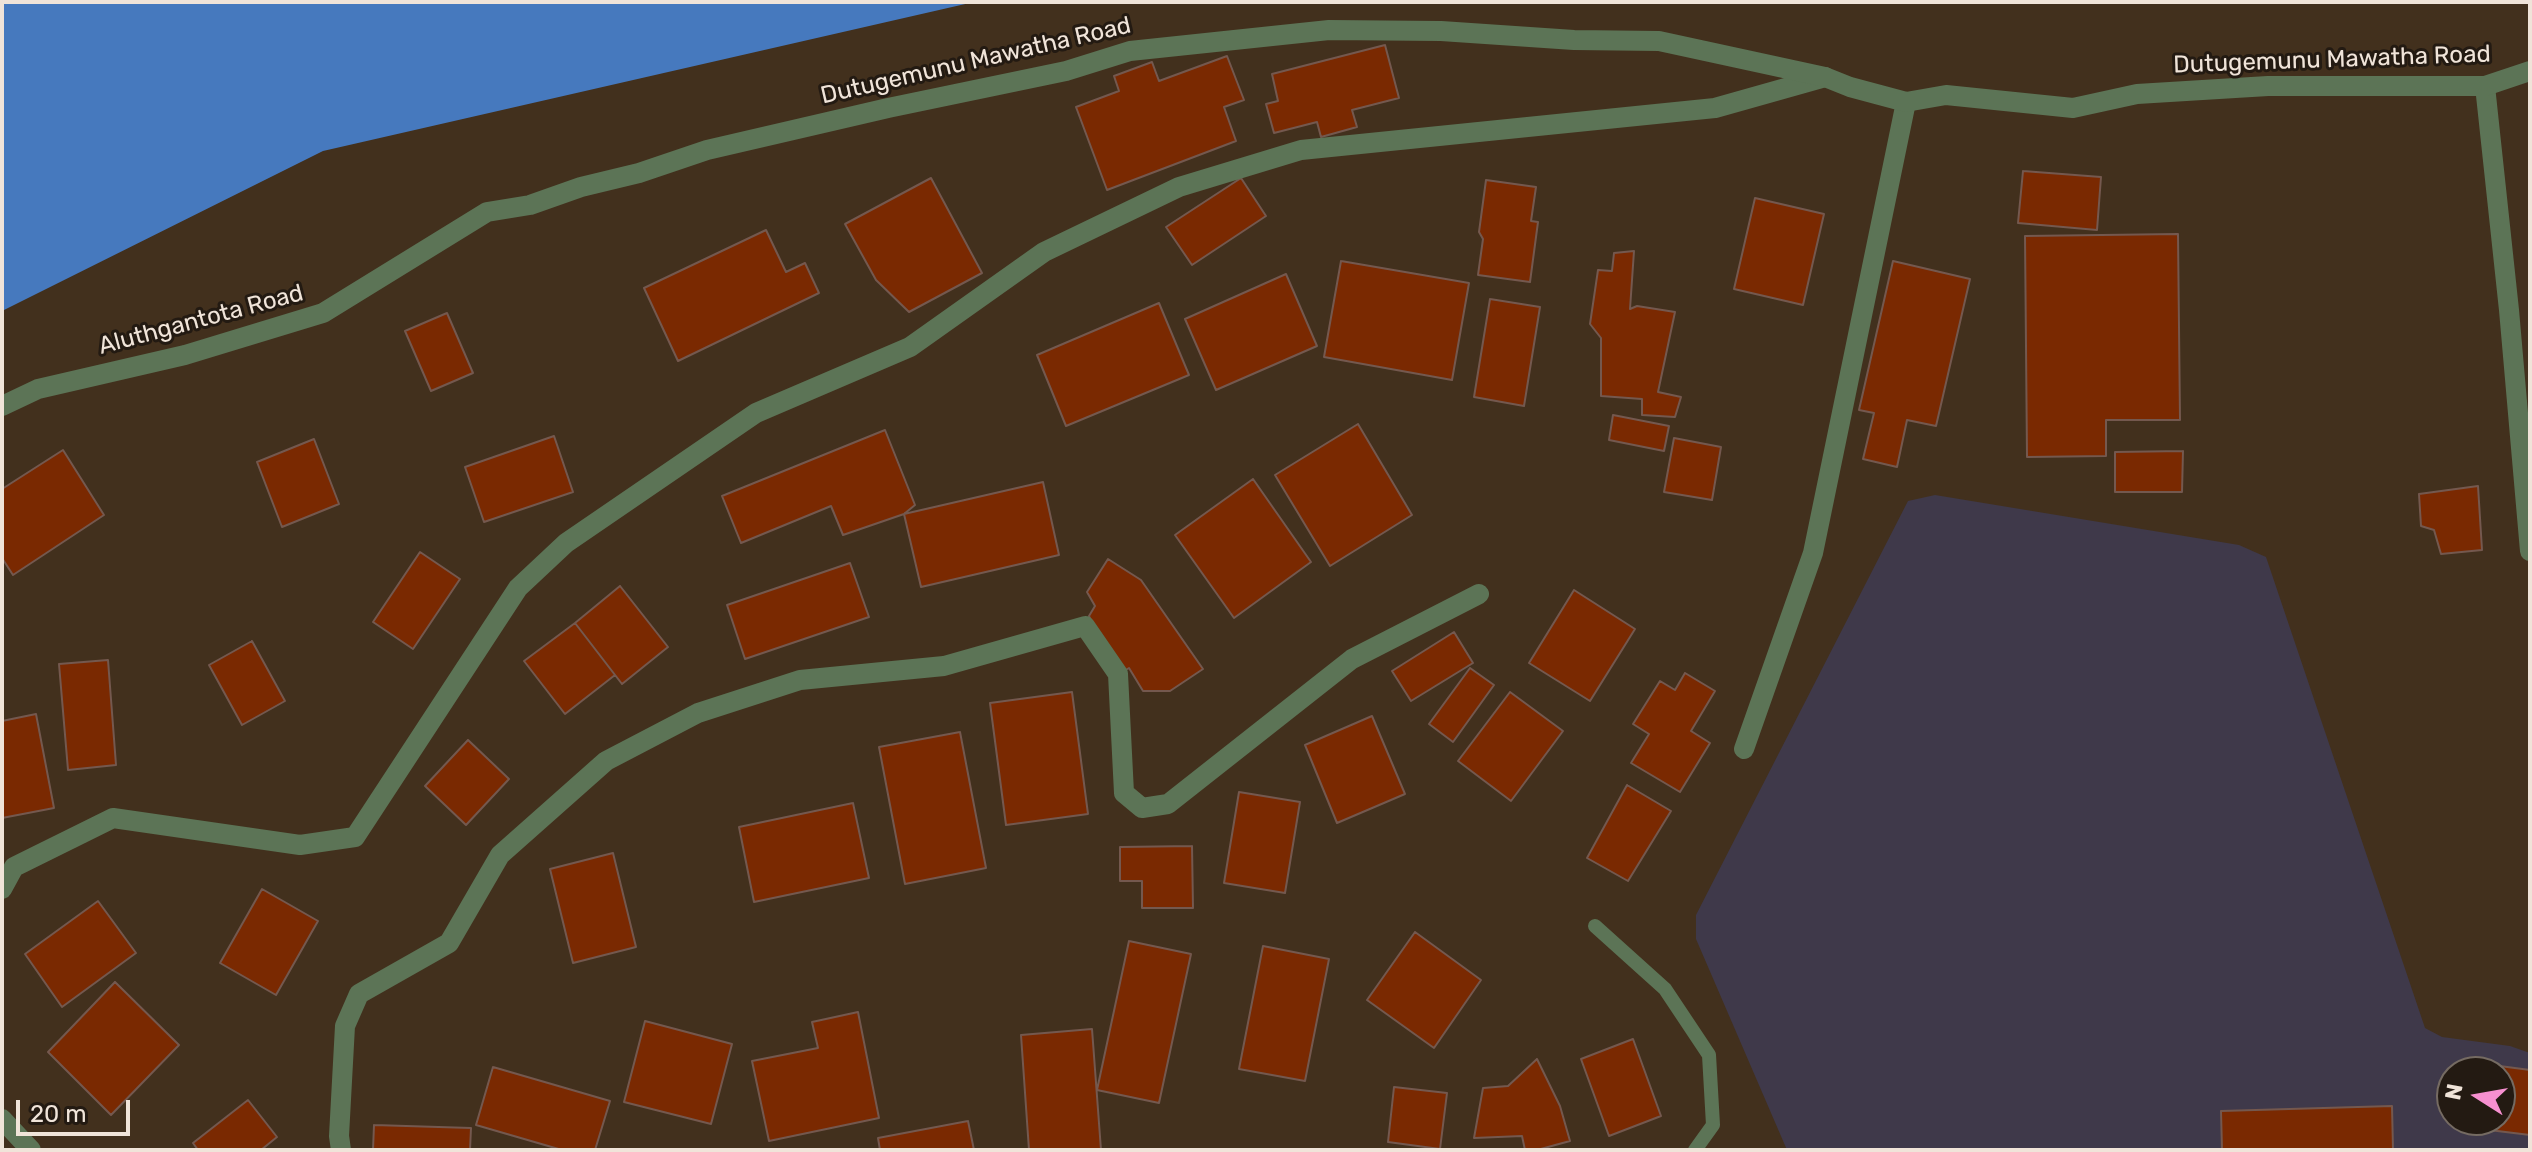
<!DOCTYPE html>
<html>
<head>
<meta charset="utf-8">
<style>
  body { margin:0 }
  #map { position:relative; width:2532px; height:1152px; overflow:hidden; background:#42301d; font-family:Rubik,sans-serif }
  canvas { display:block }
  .frame { position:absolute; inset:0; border:4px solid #f0e4d9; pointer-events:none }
  .north { position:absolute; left:2436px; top:1056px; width:80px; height:80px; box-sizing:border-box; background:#231a12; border:2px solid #756b62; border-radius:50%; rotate:281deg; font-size:22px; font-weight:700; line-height:32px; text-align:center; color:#f0e4d9 }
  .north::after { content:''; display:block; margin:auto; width:28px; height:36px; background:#f690d0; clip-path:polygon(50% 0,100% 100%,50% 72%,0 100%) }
  .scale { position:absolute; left:16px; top:1100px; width:114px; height:36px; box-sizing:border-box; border:4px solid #f0e4d9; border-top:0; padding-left:10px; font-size:24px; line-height:28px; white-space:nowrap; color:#f0e4d9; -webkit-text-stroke:6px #231a12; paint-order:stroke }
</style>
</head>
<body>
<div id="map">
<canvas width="2532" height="1152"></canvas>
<div class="frame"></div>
<div class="north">N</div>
<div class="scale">20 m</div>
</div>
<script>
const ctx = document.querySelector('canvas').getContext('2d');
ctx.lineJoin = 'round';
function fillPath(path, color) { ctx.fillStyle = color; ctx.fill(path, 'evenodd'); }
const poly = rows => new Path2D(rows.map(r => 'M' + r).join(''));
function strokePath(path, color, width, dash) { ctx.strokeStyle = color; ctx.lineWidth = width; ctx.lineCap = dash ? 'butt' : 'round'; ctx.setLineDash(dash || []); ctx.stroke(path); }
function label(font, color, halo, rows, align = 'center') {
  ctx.font = font + ' Rubik,sans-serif'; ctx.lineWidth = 6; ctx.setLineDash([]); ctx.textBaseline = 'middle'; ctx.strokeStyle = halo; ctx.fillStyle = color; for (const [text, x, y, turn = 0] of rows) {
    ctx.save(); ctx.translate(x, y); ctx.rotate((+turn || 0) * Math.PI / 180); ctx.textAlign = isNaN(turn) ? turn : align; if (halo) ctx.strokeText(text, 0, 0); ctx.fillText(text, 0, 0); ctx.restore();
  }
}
fillPath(poly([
  [1935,495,2239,545,2266,557,2425,1028,2442,1037,2510,1046,2530,1053,2530,1150,1787,1150,1696,939,1696,915,1908,501],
  [2452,1072,2500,1072,2500,1120,2452,1120]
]), '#3f394a');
fillPath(poly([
  [2,2,974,2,323,151,2,311]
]), '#4679be');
const building = poly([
  [1385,45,1399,98,1352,110,1357,127,1321,137,1317,122,1274,133,1266,104,1278,101,1272,74,1385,45],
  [1227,56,1244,100,1224,107,1236,141,1107,190,1076,107,1119,91,1114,76,1152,62,1159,81,1227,56],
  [2023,171,2101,177,2097,230,2018,223,2023,171],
  [931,178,982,273,909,312,876,280,845,224,931,178],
  [1241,178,1266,216,1192,265,1166,227,1241,178],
  [1486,180,1536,187,1531,221,1538,222,1530,282,1478,275,1483,239,1479,232,1486,180],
  [1755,198,1824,214,1803,305,1734,289,1755,198],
  [766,230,786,272,805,263,819,293,678,361,644,288,766,230],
  [2178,234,2180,420,2106,420,2106,456,2027,457,2025,236,2178,234],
  [1634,251,1630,309,1637,306,1675,312,1658,392,1681,397,1675,417,1642,415,1642,399,1601,396,1601,338,1590,324,1598,270,1612,271,1614,253,1634,251],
  [1341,261,1469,283,1452,380,1324,357,1341,261],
  [1893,261,1970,279,1936,426,1907,420,1897,467,1863,459,1874,413,1859,410,1893,261],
  [1286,274,1317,346,1216,390,1185,319,1286,274],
  [1490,299,1540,307,1524,406,1474,397,1490,299],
  [1159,303,1189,375,1066,426,1037,355,1159,303],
  [447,313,473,373,431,391,405,331,447,313],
  [1613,415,1669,426,1664,451,1609,440,1613,415],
  [1358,424,1412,515,1330,566,1275,475,1358,424],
  [885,430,915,505,904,514,843,535,831,506,741,543,722,496,885,430],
  [554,436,573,492,484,522,465,467,554,436],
  [1674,438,1721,447,1712,500,1664,492,1674,438],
  [314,439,339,504,282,527,257,462,314,439],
  [63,450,104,515,13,575,2,558,2,489,63,450],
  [2183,451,2182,492,2115,492,2115,452,2183,451],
  [1253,479,1311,562,1234,618,1175,535,1253,479],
  [1043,482,1059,555,921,587,904,514,1043,482],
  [2478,486,2482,550,2441,554,2434,530,2421,526,2419,494,2478,486],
  [420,552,460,579,413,649,373,622,420,552],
  [1108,559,1141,580,1203,669,1170,691,1143,691,1129,668,1121,673,1095,630,1089,616,1095,606,1087,592,1108,559],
  [850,563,869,617,745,659,727,605,850,563],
  [620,586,668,647,622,684,575,623,620,586],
  [1574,590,1635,629,1590,701,1529,663,1574,590],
  [575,623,615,675,565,714,524,661,575,623],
  [1454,632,1473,663,1411,701,1392,671,1454,632],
  [252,641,285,701,242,725,209,665,252,641],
  [108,660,116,765,68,770,59,664,108,660],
  [1470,668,1494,685,1453,742,1429,724,1470,668],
  [1685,673,1715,691,1691,731,1710,743,1680,792,1631,763,1649,734,1633,724,1660,681,1675,690,1685,673],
  [1072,692,1088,814,1006,825,990,703,1072,692],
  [1510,692,1563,731,1511,801,1458,761,1510,692],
  [36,714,54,808,2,818,2,721,36,714],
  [1372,716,1405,794,1337,823,1305,745,1372,716],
  [960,732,986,868,905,884,879,747,960,732],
  [468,740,509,779,466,825,425,786,468,740],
  [1627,785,1671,811,1628,881,1587,858,1627,785],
  [1239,792,1300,802,1285,893,1224,883,1239,792],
  [853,803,869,878,754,902,739,827,853,803],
  [1192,846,1193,908,1142,908,1142,881,1120,881,1120,847,1192,846],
  [613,853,636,947,573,963,550,869,613,853],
  [262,889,318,921,276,995,220,963,262,889],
  [98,901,136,953,62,1007,25,954,98,901],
  [1415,932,1481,980,1434,1048,1367,1000,1415,932],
  [1129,941,1191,954,1159,1103,1097,1090,1129,941],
  [1263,946,1329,959,1305,1081,1239,1069,1263,946],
  [115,982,179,1045,111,1115,48,1052,115,982],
  [858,1012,879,1118,769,1141,752,1061,818,1048,812,1022,858,1012],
  [645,1021,732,1044,711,1124,624,1102,645,1021],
  [1092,1029,1101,1150,1029,1150,1021,1035,1092,1029],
  [1633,1039,1661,1116,1609,1136,1581,1059,1633,1039],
  [1537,1059,1560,1106,1570,1141,1537,1150,1525,1150,1522,1136,1474,1138,1483,1088,1508,1086,1537,1059],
  [2492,1065,2530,1070,2530,1135,2481,1129,2483,1120,2500,1120,2500,1072,2491,1072,2492,1065],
  [493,1067,610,1101,595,1150,562,1150,476,1125,493,1067],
  [1394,1087,1447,1093,1440,1149,1388,1142,1394,1087],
  [248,1100,277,1137,261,1150,198,1150,193,1143,248,1100],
  [2392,1106,2393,1150,2222,1150,2221,1111,2392,1106],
  [968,1121,974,1150,880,1150,878,1138,968,1121],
  [374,1125,471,1128,470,1150,373,1150,374,1125]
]);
fillPath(building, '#7a2901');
strokePath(building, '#74584e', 2);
strokePath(poly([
  [1595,926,1665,989,1709,1055,1713,1125,1695,1150]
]), '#5c7456', 14);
strokePath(poly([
  [2485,86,2509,310,2530,551],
  [1744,749,1813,553,1906,102],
  [2,889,14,867,113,818,300,845,355,837,518,588,566,543,756,413,910,347,1044,252,1179,187,1301,150,1715,108,1825,77],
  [2,1119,31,1150],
  [341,1150,339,1136,345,1026,359,994,449,943,500,855,606,761,698,713,800,680,944,666,1085,626,1118,674,1124,793,1142,808,1168,804,1352,659,1479,594]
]), '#5c7456', 20);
strokePath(poly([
  [2,406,38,389,185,355,323,313,487,212,530,205,581,187,639,173,707,150,888,108,1066,71,1130,51,1329,30,1441,31,1574,40,1659,41,1825,77,1850,87,1906,102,1946,95,2073,108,2137,94,2268,86,2485,86,2530,71]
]), '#5c7456', 20);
label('24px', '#f0e4d9', '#231a12', [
  ["Dutugemunu Mawatha Road",2332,60,-2],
  ["Dutugemunu Mawatha Road",976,61,-13],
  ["Aluthgantota Road",201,320,-15]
]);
</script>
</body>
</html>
